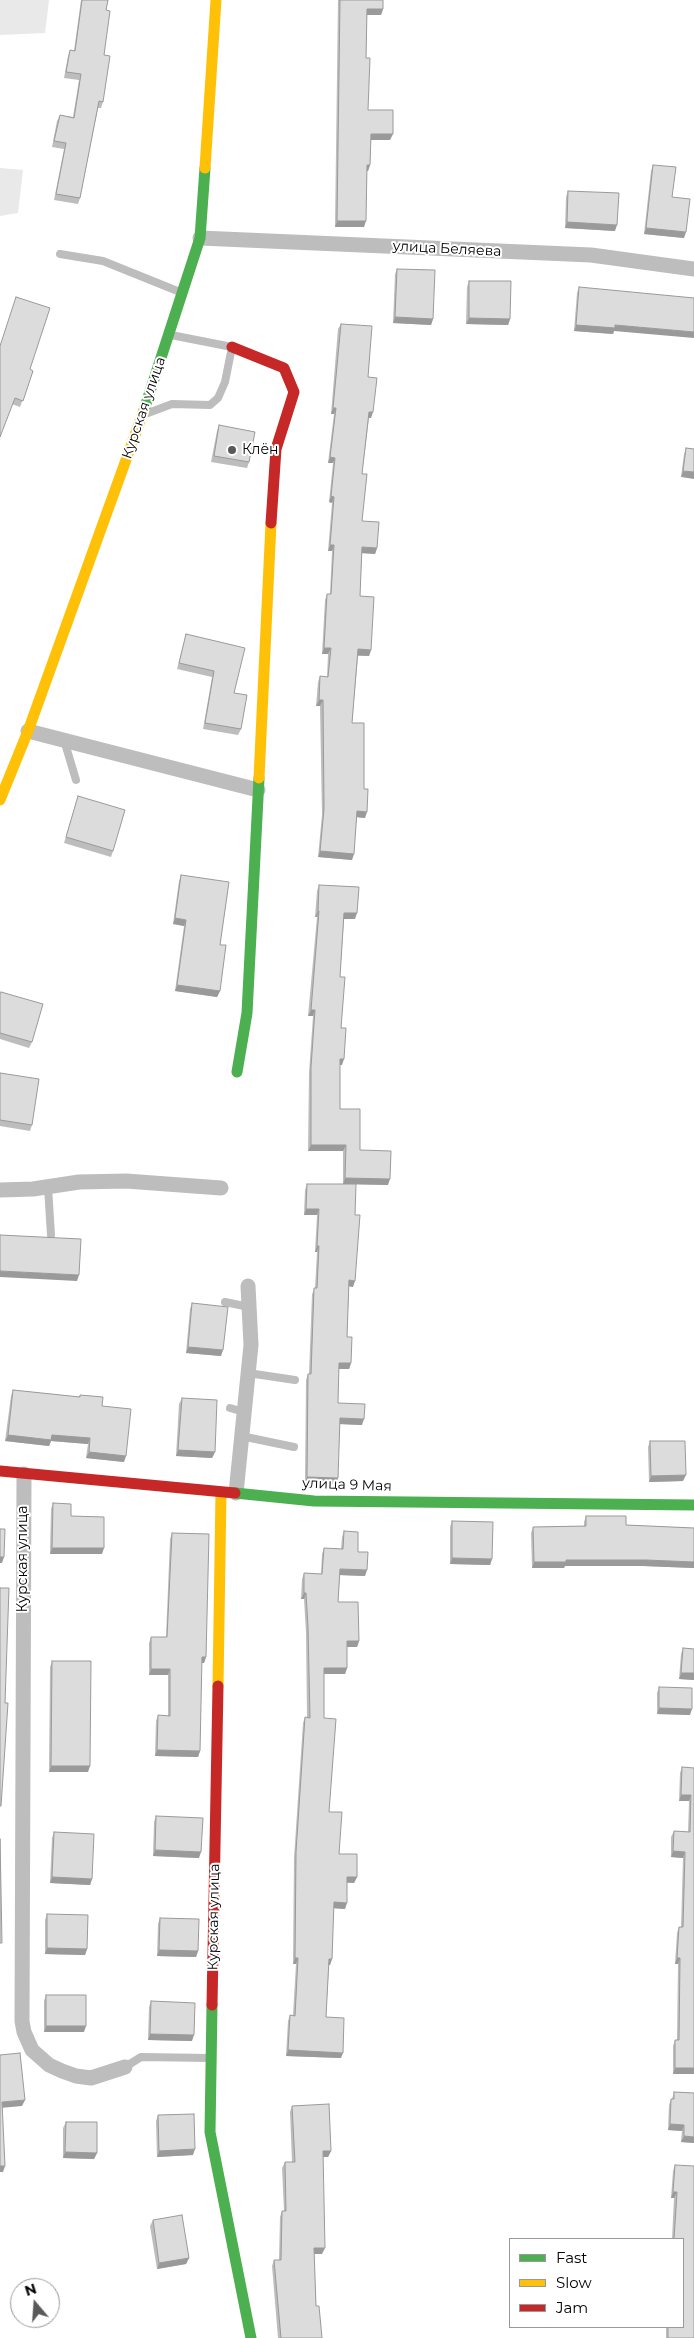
<!DOCTYPE html>
<html>
<head>
<meta charset="utf-8">
<style>
  body { margin:0 }
  #map { position:relative; width:694px; height:2338px; overflow:hidden; background:#fff; font-family:Montserrat,sans-serif }
  canvas { display:block }
  .legend { position:absolute; left:509px; top:2238px; width:175px; height:90px; box-sizing:border-box; background:#fff; border:1px solid #999; margin:0; padding:6px 9px; list-style:none; font-size:15px; color:#000 }
  .legend li { display:flex; align-items:center; gap:10px; height:25px }
  .legend b { width:25px; border:1px solid #999 }
  .north { position:absolute; left:10px; top:2278px; width:50px; height:50px; box-sizing:border-box; background:#fff; border:1px solid #999; border-radius:50%; rotate:342deg; font-size:14px; font-weight:700; line-height:20px; text-align:center; color:#000 }
  .north::after { content:''; display:block; margin:auto; width:18px; height:22px; background:#595959; clip-path:polygon(50% 0,100% 100%,50% 72%,0 100%) }
</style>
</head>
<body>
<div id="map">
<canvas width="694" height="2338"></canvas>
<ul class="legend">
<li><b style="height:6px;background:#4caf50"></b>Fast</li>
<li><b style="height:6px;background:#ffc107"></b>Slow</li>
<li><b style="height:6px;background:#c62828"></b>Jam</li>
</ul>
<div class="north">N</div>
</div>
<script>
const ctx = document.querySelector('canvas').getContext('2d');
ctx.lineJoin = 'round';
function fillPath(path, color) { ctx.fillStyle = color; ctx.fill(path, 'evenodd'); }
const poly = rows => new Path2D(rows.map(r => 'M' + r).join(''));
function strokePath(path, color, width, dash) { ctx.strokeStyle = color; ctx.lineWidth = width; ctx.lineCap = dash ? 'butt' : 'round'; ctx.setLineDash(dash || []); ctx.stroke(path); }
function label(font, color, halo, rows, align = 'center') {
  ctx.font = font + ' Montserrat,sans-serif'; ctx.lineWidth = 4; ctx.setLineDash([]); ctx.textBaseline = 'middle'; ctx.strokeStyle = halo; ctx.fillStyle = color; for (const [text, x, y, turn = 0] of rows) {
    ctx.save(); ctx.translate(x, y); ctx.rotate((+turn || 0) * Math.PI / 180); ctx.textAlign = isNaN(turn) ? turn : align; if (halo) ctx.strokeText(text, 0, 0); ctx.fillText(text, 0, 0); ctx.restore();
  }
}
fillPath(poly([
  [0,0,49,0,45,33,0,35],
  [0,168,23,170,18,213,0,216]
]), '#e9e9e9');
strokePath(poly([
  [60,254,103,261,180,292],
  [148,413,172,404,210,405,218,398,225,382,232,347,171,335],
  [64,740,76,780],
  [48,1187,51,1235],
  [225,1302,249,1307],
  [248,1373,295,1380],
  [230,1408,244,1412],
  [241,1436,294,1447],
  [125,2067,141,2057,210,2058]
]), '#bdbdbd', 8);
strokePath(poly([
  [200,238,591,255,694,269],
  [28,731,258,790],
  [0,1190,33,1189,79,1182,126,1181,221,1188],
  [24,1474,22,2021,24,2032,32,2050,49,2065,62,2071,76,2076,91,2078,125,2067],
  [236,1493,251,1345,248,1286]
]), '#bdbdbd', 15);
strokePath(poly([
  [144,410,200,238,205,168],
  [237,1072,247,1013,259,778],
  [235,1493,314,1501,694,1505],
  [212,2005,210,2132,251,2338]
]), '#4caf50', 11);
strokePath(poly([
  [205,168,216,0],
  [259,778,271,523],
  [0,800,28,731,144,410],
  [218,1686,221,1492]
]), '#ffc107', 11);
strokePath(poly([
  [232,347,284,368,294,392,276,449,271,523],
  [0,1471,235,1493],
  [212,2005,218,1686]
]), '#c62828', 11);
fillPath(poly([
  [81,0,108,0,106,10,104,55,103,102,101,108,98,108,80,198,78,204,54,200,64,149,52,147,57,121,60,115,73,117,79,80,64,78,68,56,70,50,74,51],
  [338,0,383,0,383,9,381,15,367,15,366,58,368,110,390,140,371,140,370,165,368,171,367,171,364,227,335,227],
  [653,165,672,197,684,238,644,234,651,171],
  [568,191,615,231,565,228,566,197],
  [397,269,433,319,431,325,393,323,395,274],
  [469,281,510,319,508,325,466,324,467,287],
  [579,287,614,331,613,334,574,331,577,293],
  [341,324,368,377,371,418,369,418,362,474,362,521,377,548,375,554,362,553,360,596,371,650,369,656,358,656,352,723,364,789,365,818,357,817,352,860,318,857,322,815,320,706,316,706,318,682,320,676,327,677,328,654,322,654,325,600,327,594,330,594,332,551,328,551,332,503,329,502,333,463,328,463,334,414,331,414,338,329],
  [0,345,30,369,33,371,20,407,12,404],
  [219,425,249,462,247,468,211,462,217,431],
  [686,448,694,449,681,477,684,454],
  [186,634,234,693,241,729,238,735,203,729,212,677,177,669],
  [78,796,113,851,111,857,64,843],
  [181,875,220,991,217,997,175,991,184,926,173,924,179,881],
  [319,885,355,919,344,919,340,977,342,1065,340,1065,340,1109,360,1150,388,1185,343,1184,343,1151,308,1151,309,1073,313,1016,308,1016,317,917,315,917,317,891],
  [0,994,32,1042,29,1048,0,1039],
  [0,1073,32,1125,30,1131,0,1126],
  [307,1184,353,1287,349,1286,347,1337,351,1363,349,1369,338,1369,338,1403,362,1425,340,1424,336,1484,305,1483,306,1380,308,1374,309,1374,312,1294,315,1288,317,1252,315,1252,317,1215,304,1215,305,1190],
  [192,1303,221,1356,186,1353,190,1309],
  [13,1390,79,1397,80,1395,102,1406,124,1462,86,1458,88,1444,51,1441,49,1446,5,1441,11,1396],
  [182,1398,215,1452,212,1458,176,1456,179,1404],
  [650,1441,683,1481,649,1482,648,1447],
  [53,1503,71,1516,102,1554,50,1554,51,1509],
  [586,1516,626,1525,694,1528,694,1568,643,1566,565,1566,564,1568,532,1568,531,1533,533,1527,584,1526,584,1522],
  [452,1521,492,1559,490,1565,450,1564,450,1527],
  [344,1531,358,1552,365,1576,340,1575,338,1602,359,1641,357,1647,347,1647,347,1668,345,1674,324,1674,324,1718,329,1812,339,1854,357,1877,354,1883,347,1883,345,1909,333,1908,332,1959,330,1965,329,1965,326,2017,341,2058,286,2056,288,2021,290,2015,293,2015,296,1964,293,1964,294,1858,303,1723,305,1717,307,1717,306,1633,304,1599,301,1599,302,1579,304,1573,321,1574,322,1554,324,1548,341,1549,342,1537],
  [172,1533,206,1657,204,1663,201,1663,200,1751,198,1757,155,1756,156,1721,158,1715,168,1716,168,1675,149,1675,149,1643,151,1637,166,1637,170,1539],
  [683,1648,694,1649,694,1680,679,1679,681,1654],
  [52,1661,88,1772,49,1772,50,1667],
  [659,1687,690,1715,657,1714,657,1693],
  [682,1767,694,1768,694,2074,673,2074,673,2046,675,2040,677,2040,678,1964,675,1964,677,1933,679,1927,681,1927,683,1858,671,1857,671,1837,674,1831,688,1832,689,1801,679,1801,680,1773],
  [156,1816,199,1858,153,1856,154,1822],
  [54,1832,92,1879,90,1885,50,1883,52,1838],
  [47,1914,87,1949,85,1955,45,1954,45,1920],
  [160,1918,198,1951,196,1957,157,1956,158,1924],
  [46,1995,84,2032,44,2032,44,2001],
  [151,2001,192,2041,148,2040,149,2007],
  [674,2092,694,2093,694,2143,681,2142,682,2131,668,2130,669,2105,671,2099,672,2099],
  [292,2106,331,2151,328,2157,323,2157,322,2254,314,2254,316,2306,322,2338,278,2338,272,2266,274,2260,279,2260,280,2217,282,2211,284,2211,282,2168,285,2162,292,2162,290,2112],
  [158,2115,193,2155,157,2157,156,2121],
  [66,2122,97,2153,94,2159,63,2158,63,2128],
  [675,2165,694,2338,666,2338,666,2327,683,2327,683,2239,672,2239,674,2198,671,2198,673,2171],
  [153,2220,189,2258,186,2264,157,2269,150,2226]
]), '#bdbdbd');
fillPath(poly([
  [367,9,383,9,381,15,364,15],
  [371,134,393,134,390,140,369,140],
  [367,165,370,165,368,171,365,171],
  [337,221,366,221,364,227,335,227],
  [567,222,617,225,615,231,565,228],
  [646,228,686,232,684,238,644,234],
  [395,317,433,319,431,325,393,323],
  [469,318,510,319,508,325,466,324],
  [576,325,615,325,694,332,694,338,614,331,613,334,574,331],
  [333,408,336,408,334,414,331,414],
  [369,412,373,412,371,418,367,418],
  [330,457,335,458,333,463,328,463],
  [683,471,694,472,694,479,681,477],
  [331,496,334,497,332,503,329,502],
  [330,545,334,545,332,551,328,551],
  [362,547,377,548,375,554,360,553],
  [324,648,331,648,328,654,322,654],
  [358,649,371,650,369,656,356,655],
  [319,700,323,700,320,706,316,706],
  [357,811,367,812,365,818,355,817],
  [320,851,354,854,352,860,318,857],
  [318,911,319,911,317,917,315,917],
  [344,913,357,913,355,919,342,919],
  [175,918,186,920,184,926,173,924],
  [177,985,220,991,217,997,175,991],
  [311,1010,315,1010,313,1016,308,1016],
  [340,1059,344,1059,342,1065,338,1065],
  [311,1145,346,1145,343,1151,308,1151],
  [345,1178,390,1179,388,1185,343,1184],
  [306,1209,319,1209,317,1215,304,1215],
  [317,1246,319,1246,317,1252,315,1252],
  [0,1271,79,1275,77,1281,0,1277],
  [349,1280,355,1281,353,1287,347,1286],
  [188,1347,223,1350,221,1356,186,1353],
  [339,1363,351,1363,349,1369,336,1369],
  [340,1418,364,1419,362,1425,338,1424],
  [8,1435,52,1435,90,1438,88,1444,51,1441,49,1446,5,1441],
  [178,1450,215,1452,212,1458,176,1456],
  [89,1452,126,1456,124,1462,86,1458],
  [686,1475,683,1481,649,1482,651,1476],
  [307,1477,338,1478,336,1484,305,1483],
  [52,1548,104,1548,102,1554,50,1554],
  [0,1557,4,1557,2,1563,0,1563],
  [452,1558,492,1559,490,1565,450,1564],
  [566,1560,646,1560,694,1562,694,1568,643,1566,565,1566,564,1568,532,1568,534,1562],
  [340,1569,367,1570,365,1576,338,1575],
  [304,1593,306,1593,304,1599,301,1599],
  [347,1641,359,1641,357,1647,344,1647],
  [202,1657,206,1657,204,1663,199,1663],
  [324,1668,347,1668,345,1674,322,1674],
  [151,1669,170,1669,168,1675,149,1675],
  [681,1673,694,1673,694,1680,679,1679],
  [659,1708,692,1709,690,1715,657,1714],
  [157,1750,200,1751,198,1757,155,1756],
  [51,1766,90,1766,88,1772,49,1772],
  [681,1795,691,1795,689,1801,679,1801],
  [155,1850,201,1852,199,1858,153,1856],
  [673,1851,685,1852,683,1858,671,1857],
  [52,1877,92,1879,90,1885,50,1883],
  [347,1877,357,1877,354,1883,345,1882],
  [334,1902,347,1903,345,1909,331,1908],
  [47,1948,87,1949,85,1955,45,1954],
  [159,1950,198,1951,196,1957,157,1956],
  [295,1958,298,1958,296,1964,293,1964],
  [677,1958,680,1958,678,1964,675,1964],
  [329,1959,332,1959,330,1965,327,1965],
  [46,2026,86,2026,84,2032,44,2032],
  [150,2034,194,2035,192,2041,148,2040],
  [288,2050,343,2053,341,2058,286,2056],
  [675,2068,694,2068,694,2074,673,2074],
  [25,2100,22,2106,0,2108,2,2102],
  [670,2124,684,2125,682,2131,668,2130],
  [684,2136,694,2137,694,2143,681,2142],
  [195,2149,193,2155,157,2157,159,2151],
  [323,2151,331,2151,328,2157,321,2157],
  [65,2152,97,2153,94,2159,63,2158],
  [0,2166,5,2166,3,2172,0,2172],
  [673,2192,677,2192,674,2198,671,2198],
  [314,2248,325,2248,322,2254,312,2254],
  [189,2258,186,2264,157,2269,159,2263]
]), '#9a9a9a');
const building = poly([
  [82,0,108,0,106,10,110,11,104,55,110,56,103,102,99,101,80,198,56,194,66,143,54,141,60,115,74,118,81,74,66,72,70,50,75,51,82,0],
  [340,0,383,0,383,9,367,9,366,58,370,58,368,110,393,110,393,134,371,134,370,165,367,165,366,221,337,221,340,0],
  [653,165,676,167,672,197,690,199,686,232,646,228,653,165],
  [568,191,619,193,617,225,567,222,568,191],
  [397,269,435,270,433,319,395,317,397,269],
  [469,281,511,281,510,319,469,318,469,281],
  [579,287,694,298,694,332,615,325,615,328,576,325,579,287],
  [16,297,50,308,30,369,33,371,23,401,15,398,0,437,0,346,16,297],
  [341,324,372,326,368,377,377,378,373,412,369,412,362,474,367,474,362,521,379,522,377,548,362,547,360,596,374,597,371,650,358,649,352,723,364,723,364,789,368,789,367,812,357,811,354,854,320,851,324,809,323,700,319,700,320,676,328,677,331,648,324,648,327,594,331,594,334,545,330,545,334,497,331,496,335,458,330,457,336,408,333,408,341,324],
  [219,425,255,432,249,462,214,456,219,425],
  [686,448,694,449,694,472,683,471,686,448],
  [186,634,245,648,234,693,247,695,241,729,205,723,214,671,179,663,186,634],
  [78,796,125,810,113,851,66,837,78,796],
  [181,875,229,882,220,945,226,945,220,991,177,985,186,920,175,918,181,875],
  [319,885,359,887,357,913,344,913,340,977,345,977,341,1028,346,1028,344,1059,340,1059,340,1109,360,1109,360,1150,391,1151,390,1179,345,1178,346,1145,311,1145,311,1067,315,1010,311,1010,319,911,318,911,319,885],
  [1,992,43,1004,32,1042,0,1033,0,994,1,992],
  [0,1073,39,1079,32,1125,0,1120,0,1073],
  [307,1184,356,1184,355,1215,360,1215,355,1281,349,1280,347,1337,352,1337,351,1363,339,1363,338,1403,365,1404,364,1419,340,1418,338,1478,307,1477,308,1374,311,1374,314,1288,317,1288,319,1246,317,1246,319,1209,306,1209,307,1184],
  [0,1235,81,1239,79,1275,0,1271,0,1235],
  [192,1303,228,1307,223,1350,188,1347,192,1303],
  [13,1390,80,1397,80,1395,103,1397,102,1406,131,1409,126,1456,89,1452,90,1438,52,1435,51,1440,8,1435,13,1390],
  [182,1398,217,1400,215,1452,178,1450,182,1398],
  [650,1441,685,1441,686,1475,651,1476,650,1441],
  [53,1503,71,1504,71,1516,104,1517,104,1548,52,1548,53,1503],
  [586,1516,626,1516,626,1525,694,1528,694,1562,646,1560,566,1560,566,1562,534,1562,533,1527,586,1526,586,1516],
  [452,1521,493,1522,492,1559,452,1558,452,1521],
  [0,1529,5,1529,4,1557,0,1557,0,1529],
  [344,1531,358,1532,358,1552,368,1552,367,1570,340,1569,338,1602,358,1602,359,1641,347,1641,347,1668,324,1668,324,1718,336,1719,329,1812,342,1812,339,1854,357,1854,357,1877,347,1877,347,1903,334,1902,332,1959,329,1959,326,2017,344,2018,343,2053,288,2050,290,2015,295,2016,298,1958,295,1958,296,1852,305,1717,310,1718,308,1627,306,1593,304,1593,304,1573,322,1574,324,1548,343,1549,344,1531],
  [172,1533,209,1534,206,1657,202,1657,200,1751,157,1750,158,1715,170,1716,170,1669,151,1669,151,1637,167,1637,172,1533],
  [0,1588,9,1588,5,1703,8,1703,1,1806,0,1806,0,1588],
  [683,1648,694,1649,694,1673,681,1673,683,1648],
  [52,1661,91,1661,90,1766,51,1766,52,1661],
  [659,1687,692,1688,692,1709,659,1708,659,1687],
  [682,1767,694,1768,694,2068,675,2068,675,2040,679,2040,680,1958,677,1958,679,1927,683,1927,685,1852,673,1851,674,1831,690,1832,691,1795,681,1795,682,1767],
  [156,1816,203,1818,201,1852,155,1850,156,1816],
  [54,1832,94,1834,92,1879,52,1877,54,1832],
  [0,1839,2,1943,0,1943,0,1839],
  [47,1914,88,1915,87,1949,47,1948,47,1914],
  [160,1918,199,1919,198,1951,159,1950,160,1918],
  [46,1995,86,1995,86,2026,46,2026,46,1995],
  [151,2001,195,2003,194,2035,150,2034,151,2001],
  [20,2053,25,2100,2,2102,5,2166,0,2166,0,2055,20,2053],
  [674,2092,694,2093,694,2137,684,2136,684,2125,670,2124,671,2099,674,2099,674,2092],
  [329,2104,331,2151,323,2151,325,2248,314,2248,316,2306,319,2306,322,2338,281,2338,274,2260,281,2260,282,2211,286,2211,285,2162,295,2162,292,2106,329,2104],
  [194,2114,195,2149,159,2151,158,2115,194,2114],
  [66,2122,97,2122,97,2153,65,2152,66,2122],
  [675,2165,694,2166,694,2338,668,2338,668,2327,683,2327,683,2239,674,2239,677,2192,673,2192,675,2165],
  [182,2215,189,2258,159,2263,153,2220,182,2215]
]);
fillPath(building, '#dcdcdc');
strokePath(building, '#9a9a9a', 1);
for (const [x, y, r, color] of [
  [232,450,5,"#595959"]
]) { const dot = new Path2D(); dot.arc(x, y, r, 0, 2 * Math.PI); ctx.fillStyle = color; ctx.fill(dot); strokePath(dot, '#fff', 2); }
label('14px', '#000', '#fff', [
  ["улица Беляева",447,249,3],
  ["Курская улица",144,408,-71],
  ["улица 9 Мая",347,1485,2],
  ["Курская улица",23,1559,-90],
  ["Курская улица",214,1917,-89]
]);
label('14px', '#000', '#fff', [
  ["Клён",242,450]
], 'left');
</script>
</body>
</html>
